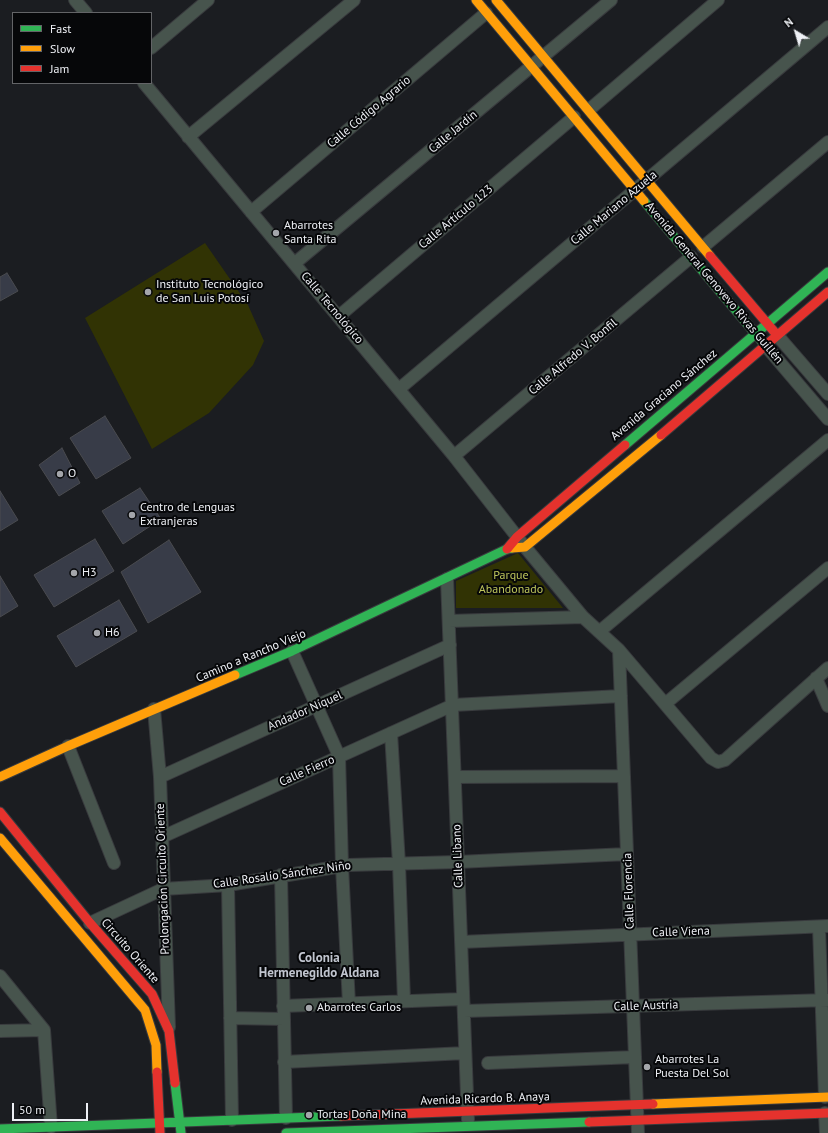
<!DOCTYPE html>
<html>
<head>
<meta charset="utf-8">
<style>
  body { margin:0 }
  #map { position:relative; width:828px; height:1133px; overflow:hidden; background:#1b1d21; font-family:"PT Sans",sans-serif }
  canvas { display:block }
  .legend { position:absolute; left:12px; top:12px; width:140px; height:72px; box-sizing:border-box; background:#060709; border:1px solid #636467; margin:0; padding:5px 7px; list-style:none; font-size:12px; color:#eef0f5 }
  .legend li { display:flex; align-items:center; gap:8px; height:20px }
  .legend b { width:20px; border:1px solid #636467 }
  .north { position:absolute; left:776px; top:12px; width:40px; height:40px; -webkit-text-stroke:3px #060709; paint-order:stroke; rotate:322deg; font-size:11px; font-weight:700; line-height:16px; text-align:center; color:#eef0f5 }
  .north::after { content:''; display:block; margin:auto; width:14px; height:18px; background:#eef0f5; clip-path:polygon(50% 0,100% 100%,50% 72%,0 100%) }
  .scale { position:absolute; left:12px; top:1103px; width:76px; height:18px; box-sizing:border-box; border:2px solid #eef0f5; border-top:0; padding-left:5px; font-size:12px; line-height:14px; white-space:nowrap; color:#eef0f5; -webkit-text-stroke:3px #060709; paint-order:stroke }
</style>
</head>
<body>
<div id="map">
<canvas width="828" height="1133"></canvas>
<ul class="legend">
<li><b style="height:5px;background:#30b455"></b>Fast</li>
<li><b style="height:5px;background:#ff9f0a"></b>Slow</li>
<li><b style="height:5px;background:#e5322d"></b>Jam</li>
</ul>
<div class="north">N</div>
<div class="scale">50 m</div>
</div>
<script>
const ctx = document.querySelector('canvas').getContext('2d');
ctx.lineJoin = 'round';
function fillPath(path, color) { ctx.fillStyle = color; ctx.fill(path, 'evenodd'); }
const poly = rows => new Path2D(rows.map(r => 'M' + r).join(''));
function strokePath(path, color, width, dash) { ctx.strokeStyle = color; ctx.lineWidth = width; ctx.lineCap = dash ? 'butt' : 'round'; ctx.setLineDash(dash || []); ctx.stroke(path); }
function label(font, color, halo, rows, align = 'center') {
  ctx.font = font + ' "PT Sans",sans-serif'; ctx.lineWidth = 4; ctx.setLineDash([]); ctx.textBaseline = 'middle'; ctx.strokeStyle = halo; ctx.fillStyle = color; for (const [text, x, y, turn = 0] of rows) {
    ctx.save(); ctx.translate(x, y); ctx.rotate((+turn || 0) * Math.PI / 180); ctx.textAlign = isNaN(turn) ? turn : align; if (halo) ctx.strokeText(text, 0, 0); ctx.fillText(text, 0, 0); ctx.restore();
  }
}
fillPath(poly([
  [205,243,248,305,264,341,253,365,209,413,152,449,85,318],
  [518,553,563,608,456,608,456,581]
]), '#313304');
const building = poly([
  [7,273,18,291,0,301,0,277,7,273],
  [105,416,131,458,96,479,70,438,105,416],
  [62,448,80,483,59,496,39,465,62,448],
  [140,488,161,519,123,544,102,511,140,488],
  [0,491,18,520,0,531,0,491],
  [95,539,114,571,54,607,34,575,95,539],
  [169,540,201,592,148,623,121,572,169,540],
  [0,576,18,606,0,617,0,576],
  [119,600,137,631,76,667,57,636,119,600]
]);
fillPath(building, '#383c48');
strokePath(building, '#4a4b4f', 1);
const street = poly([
  [75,0,86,13],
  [151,48,208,0],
  [144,83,454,456,525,547,583,617,619,650,711,758,718,762,725,760,828,668],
  [590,109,718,0],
  [188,137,354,0],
  [251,212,486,13],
  [703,247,828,142],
  [295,263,611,0],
  [339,316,574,117],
  [777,335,828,394],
  [765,345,828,419],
  [399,389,828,27],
  [454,456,691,257],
  [447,579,468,1120],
  [449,621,583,617],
  [600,631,828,440],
  [619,650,638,1133],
  [292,651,339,756,342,866,349,1004],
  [816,678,828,706],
  [665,704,828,568],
  [154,709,160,777,169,1027],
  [391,733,399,864,404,1001],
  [68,746,114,863],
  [160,777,450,645],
  [455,777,624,776],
  [162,837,453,705,621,696],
  [281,875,286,1118],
  [228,885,232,1120],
  [90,923,163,889,228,885,348,865,458,862,627,854],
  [819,927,825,1097],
  [461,942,828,926],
  [0,976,44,1030,51,1127],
  [283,1006,463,999],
  [464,1011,828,1000],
  [230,1018,284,1019],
  [0,1031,44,1030],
  [284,1062,465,1053],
  [488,1063,635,1057],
  [825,1113,826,1133]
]);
const fast = poly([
  [644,201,765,345],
  [625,445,828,272],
  [235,675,292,651,507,549,512,548],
  [175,1083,181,1133],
  [0,1129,341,1116],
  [286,1133,589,1122]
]);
const slow = poly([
  [476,0,644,201],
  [496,0,710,256],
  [512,548,525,547,661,435],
  [0,777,68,746,235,675],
  [0,838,145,1010,156,1045,157,1072],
  [653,1104,828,1097]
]);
const jam = poly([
  [710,256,777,335],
  [661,435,828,292],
  [507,549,517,537,625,445],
  [0,812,90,923,152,994,169,1031,175,1083],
  [157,1072,160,1133],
  [341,1116,653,1104],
  [589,1122,828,1113]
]);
strokePath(street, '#393b3e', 14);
strokePath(fast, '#393b3e', 11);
strokePath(slow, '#393b3e', 11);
strokePath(jam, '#393b3e', 11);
strokePath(street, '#47544d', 12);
strokePath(fast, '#30b455', 9);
strokePath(slow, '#ff9f0a', 9);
strokePath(jam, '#e5322d', 9);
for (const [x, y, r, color] of [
  [276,233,4,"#a4a6ab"],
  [148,292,4,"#a4a6ab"],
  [60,474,4,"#a4a6ab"],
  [132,515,4,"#a4a6ab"],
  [74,573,4,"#a4a6ab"],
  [97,633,4,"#a4a6ab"],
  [309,1008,4,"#a4a6ab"],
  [647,1067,4,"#a4a6ab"],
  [309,1115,4,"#a4a6ab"]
]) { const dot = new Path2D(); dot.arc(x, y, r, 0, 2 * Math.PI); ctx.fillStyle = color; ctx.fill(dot); strokePath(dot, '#060709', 1.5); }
label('12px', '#eef0f5', '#060709', [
  ["Calle Código Agrario",369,112,-40],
  ["Calle Jardín",453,132,-40],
  ["Calle Mariano Azuela",614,208,-40],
  ["Calle Artículo 123",456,217,-40],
  ["Avenida General Genovevo Rivas Guillén",714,283,50],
  ["Calle Tecnológico",332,308,50],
  ["Calle Alfredo V. Bonfil",573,357,-40],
  ["Avenida Graciano Sánchez",664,395,-40],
  ["Camino a Rancho Viejo",251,656,-23],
  ["Andador Níquel",305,711,-24],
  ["Calle Fierro",307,771,-24],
  ["Calle Libano",458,856,-92],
  ["Calle Rosalío Sánchez Niño",282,875,-8],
  ["Prolongación Circuito Oriente",163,879,-92],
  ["Calle Florencia",629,891,-92],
  ["Calle Viena",681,932,-2],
  ["Circuito Oriente",130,951,49],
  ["Calle Austria",646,1006,-2],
  ["Avenida Ricardo B. Anaya",485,1099,-2]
]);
label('12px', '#eef0f5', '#060709', [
  ["Abarrotes",284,226],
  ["Santa Rita",284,240],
  ["Instituto Tecnológico",156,285],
  ["de San Luis Potosí",156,299],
  ["O",68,474],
  ["Centro de Lenguas",140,508],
  ["Extranjeras",140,522],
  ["H3",82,573],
  ["H6",105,633],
  ["Abarrotes Carlos",317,1008],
  ["Abarrotes La",655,1060],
  ["Puesta Del Sol",655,1074],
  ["Tortas Doña Mina",317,1115]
], 'left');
label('12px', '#bfc65c', '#060709', [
  ["Parque",511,576],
  ["Abandonado",511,590]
]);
label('bold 13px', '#c1c5cf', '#060709', [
  ["Colonia",319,958],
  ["Hermenegildo Aldana",319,973]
]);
</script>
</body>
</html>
